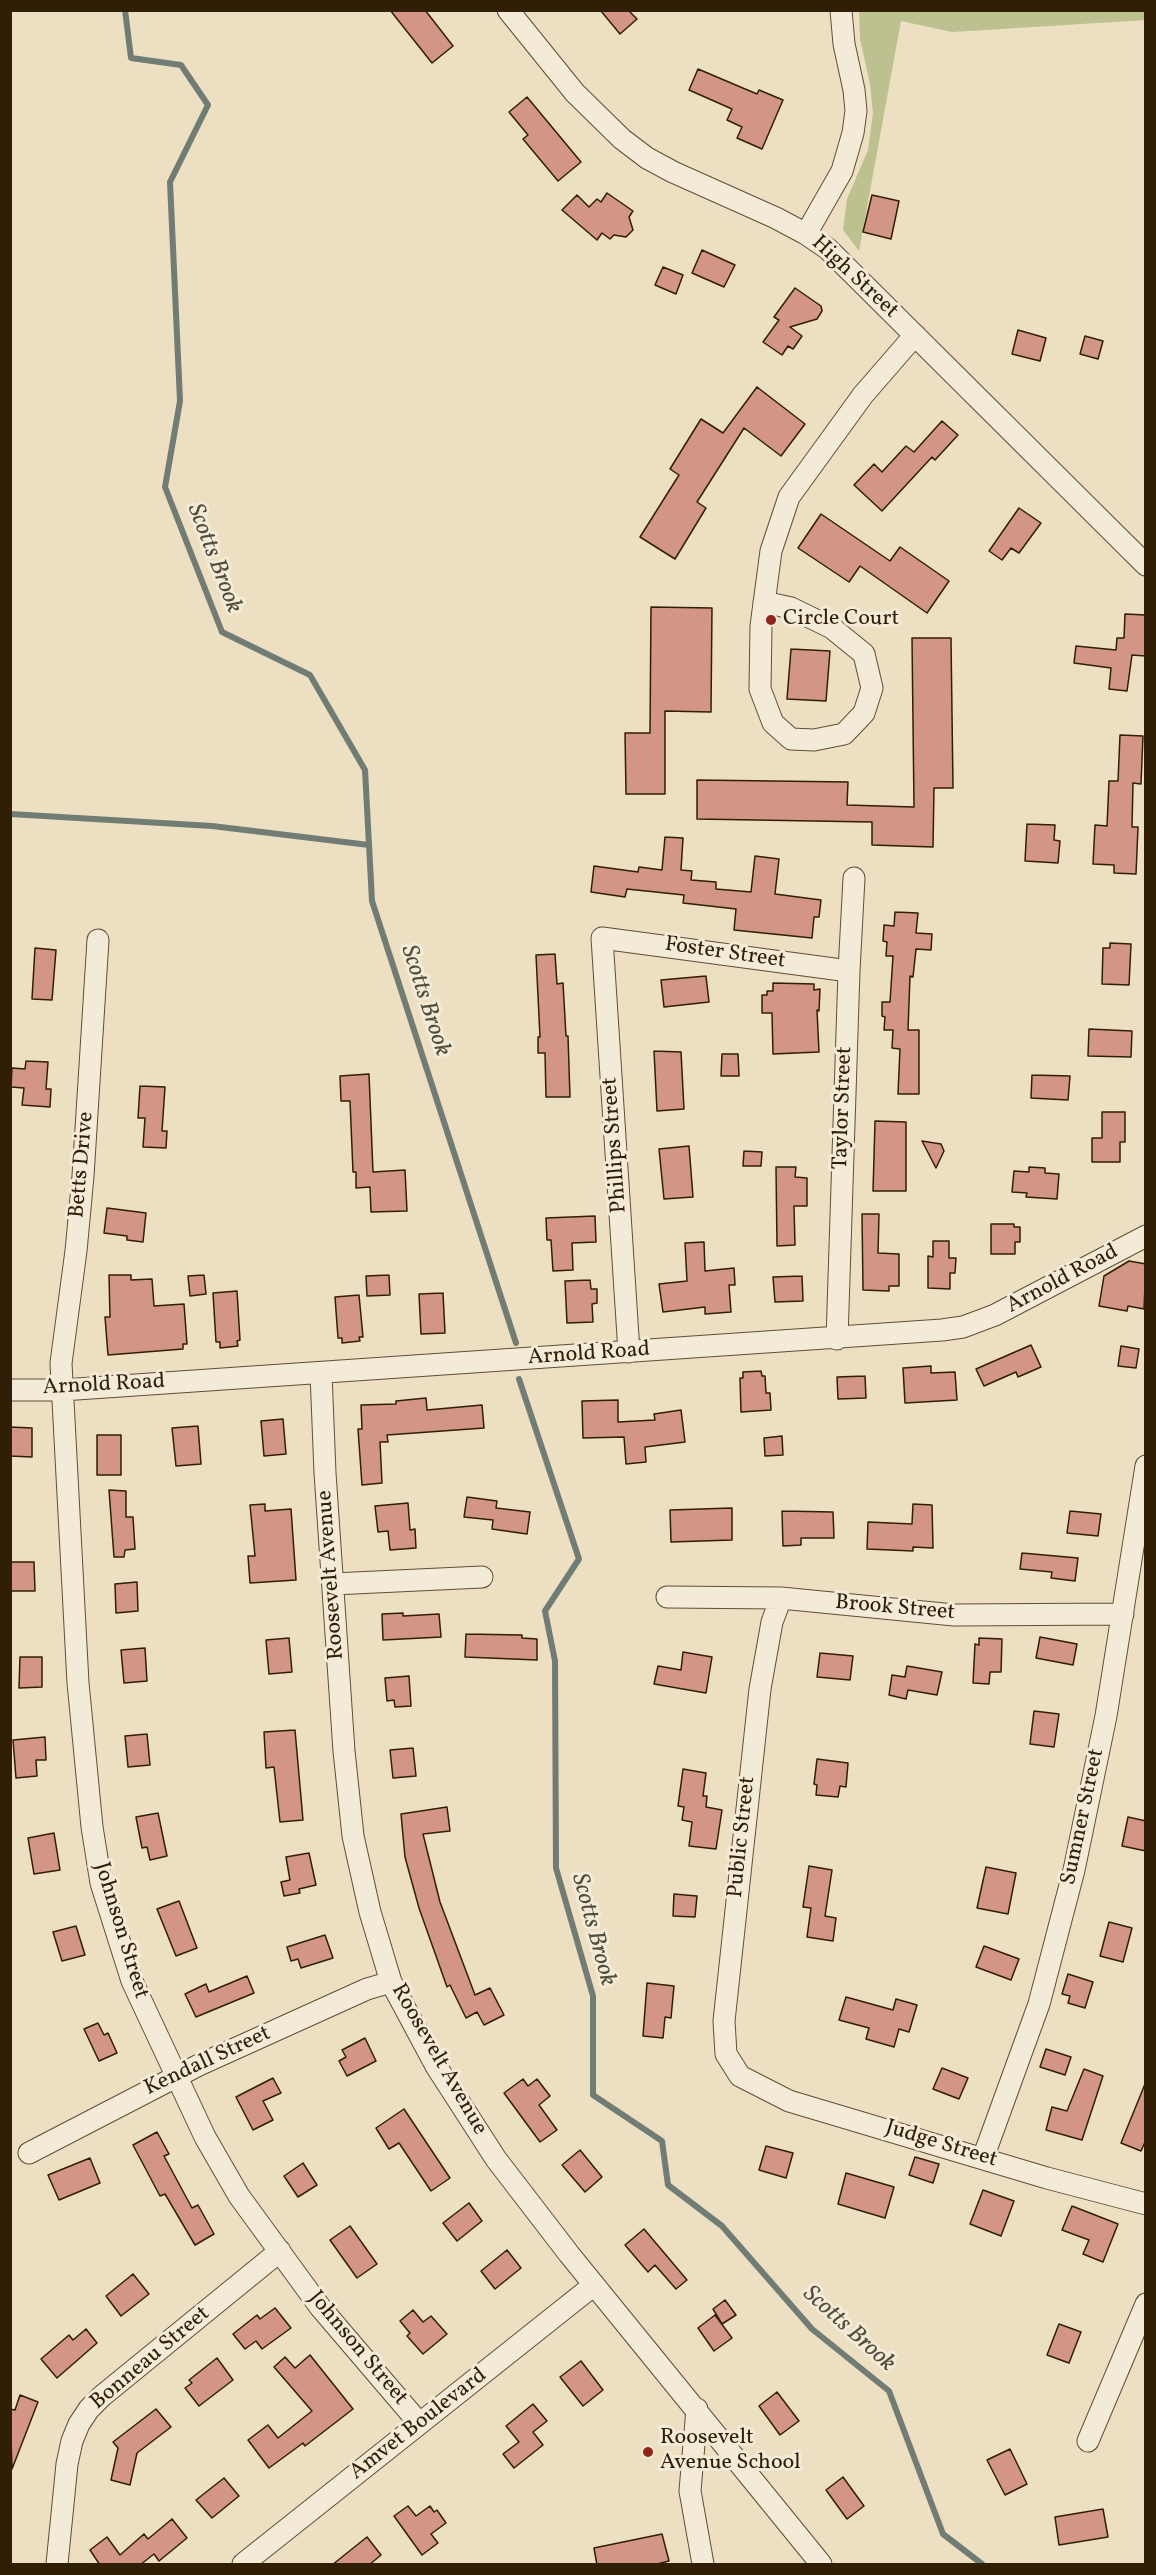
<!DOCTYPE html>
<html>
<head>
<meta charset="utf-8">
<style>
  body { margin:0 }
  #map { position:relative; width:1156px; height:2575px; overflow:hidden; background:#ecdfc2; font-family:Vollkorn,serif }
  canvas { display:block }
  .frame { position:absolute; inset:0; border:12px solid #311e06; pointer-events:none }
</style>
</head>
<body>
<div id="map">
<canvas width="1156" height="2575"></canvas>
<div class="frame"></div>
</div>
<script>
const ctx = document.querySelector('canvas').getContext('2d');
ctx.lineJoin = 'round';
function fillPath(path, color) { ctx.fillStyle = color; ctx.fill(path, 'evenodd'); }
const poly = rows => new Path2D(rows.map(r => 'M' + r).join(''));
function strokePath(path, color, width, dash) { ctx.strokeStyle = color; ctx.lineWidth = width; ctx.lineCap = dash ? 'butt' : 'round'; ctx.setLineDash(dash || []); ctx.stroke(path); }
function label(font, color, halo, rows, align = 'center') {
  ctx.font = font + ' Vollkorn,serif'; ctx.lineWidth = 6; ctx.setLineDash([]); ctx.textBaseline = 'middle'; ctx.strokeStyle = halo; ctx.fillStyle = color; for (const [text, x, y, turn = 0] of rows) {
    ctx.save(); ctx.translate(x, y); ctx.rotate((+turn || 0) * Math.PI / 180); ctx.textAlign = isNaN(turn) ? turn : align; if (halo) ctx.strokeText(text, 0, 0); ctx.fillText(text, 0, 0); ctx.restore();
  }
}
fillPath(poly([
  [859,11,1145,10,1146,20,952,32,901,21,859,251,843,230,847,199,868,150,873,113,870,84,860,39]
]), '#bdc08f');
strokePath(poly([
  [125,10,131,58,181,65,208,105,170,182,180,401,165,487,222,632,310,675,365,770,372,901,516,1343],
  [10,814,212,826,369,845],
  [519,1379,579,1559,545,1611,555,1661,556,1868,593,1996,593,2095,662,2141,668,2185,722,2226,812,2329,889,2391,943,2534,982,2564]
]), '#717c74', 6);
const building = poly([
  [390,10,425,10,453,46,432,63,390,10],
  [601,11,629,11,637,19,620,34,601,11],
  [698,69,757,94,759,90,783,100,762,149,737,138,742,127,727,120,732,109,689,90,698,69],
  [527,97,581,162,558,181,523,139,528,135,509,112,527,97],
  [607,193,633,211,629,217,633,230,626,237,614,235,610,239,602,233,597,240,562,210,577,195,589,207,597,199,601,202,607,193],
  [872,195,899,201,891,239,863,232,872,195],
  [702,250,735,265,724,287,692,273,702,250],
  [663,267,683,275,676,294,655,285,663,267],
  [795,288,821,306,822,311,817,319,790,327,802,336,793,349,788,346,782,355,763,342,779,320,774,317,795,288],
  [1018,330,1046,338,1040,361,1012,354,1018,330],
  [1085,336,1103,341,1098,359,1080,354,1085,336],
  [757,387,805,424,781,456,744,428,697,502,706,508,675,559,640,537,679,475,670,469,701,419,723,433,757,387],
  [942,421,958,435,935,460,932,457,882,511,854,485,874,464,882,472,906,446,914,452,942,421],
  [1019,508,1041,523,1019,553,1011,548,1002,560,989,551,1019,508],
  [821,514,890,561,900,547,949,581,927,613,860,566,849,582,798,548,821,514],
  [651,607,712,608,711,712,665,711,665,794,626,794,625,733,650,733,651,607],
  [1125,614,1146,615,1146,656,1132,655,1127,691,1109,689,1111,668,1074,663,1076,646,1116,650,1117,638,1124,638,1125,614],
  [912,638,951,638,953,788,934,788,933,847,872,845,872,822,697,819,697,780,848,782,847,805,914,807,912,638],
  [791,649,830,651,826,701,787,699,791,649],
  [1120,735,1143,736,1141,784,1133,783,1132,827,1138,827,1136,874,1114,873,1114,865,1093,864,1095,825,1107,826,1109,781,1118,781,1120,735],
  [1027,824,1055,825,1054,840,1060,841,1058,863,1025,861,1027,824],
  [665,837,683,838,681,870,692,871,691,880,716,882,716,889,751,892,755,856,779,859,775,894,821,900,819,917,814,917,812,938,734,930,736,909,683,903,684,895,627,889,625,897,591,892,594,866,638,872,639,867,662,870,665,837],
  [895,912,918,913,916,933,932,934,931,950,916,949,913,977,910,976,908,1030,919,1030,919,1094,898,1094,900,1049,892,1048,893,1030,884,1030,885,1017,882,1016,882,1002,890,1002,893,956,886,956,887,942,883,941,884,925,894,926,895,912],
  [1110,943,1131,944,1129,985,1102,984,1103,948,1110,948,1110,943],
  [35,948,56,950,52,1000,32,999,35,948],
  [555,954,557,984,563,983,566,1036,568,1036,570,1097,546,1097,545,1053,538,1053,538,1037,540,1037,536,955,555,954],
  [706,976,709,1002,664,1007,661,980,706,976],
  [773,983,814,984,814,990,820,989,819,1011,817,1010,819,1052,773,1054,772,1013,762,1013,762,995,767,995,767,991,773,991,773,983],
  [1089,1029,1132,1031,1131,1057,1088,1056,1089,1029],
  [654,1051,681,1052,684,1109,657,1111,654,1051],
  [722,1054,738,1054,739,1076,721,1076,722,1054],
  [26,1061,48,1062,46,1089,51,1089,50,1107,22,1105,24,1088,11,1087,12,1068,25,1069,26,1061],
  [369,1074,373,1172,405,1170,407,1211,371,1212,370,1187,356,1188,356,1172,353,1172,350,1101,341,1101,340,1076,369,1074],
  [1032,1075,1070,1076,1068,1100,1031,1098,1032,1075],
  [140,1086,165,1087,162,1131,167,1131,166,1148,143,1147,145,1118,138,1118,140,1086],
  [1102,1112,1125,1112,1125,1142,1120,1142,1120,1162,1092,1162,1092,1138,1102,1138,1102,1112],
  [875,1121,906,1122,906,1191,873,1191,875,1121],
  [922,1141,941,1144,944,1151,936,1168,922,1141],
  [689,1146,693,1197,664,1199,659,1149,689,1146],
  [744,1151,762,1152,761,1166,743,1166,744,1151],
  [776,1167,796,1167,795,1177,807,1178,807,1206,794,1206,795,1245,777,1246,776,1167],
  [1029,1167,1045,1168,1045,1173,1059,1174,1057,1199,1026,1197,1027,1193,1012,1192,1014,1171,1029,1172,1029,1167],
  [107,1208,146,1213,143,1242,127,1240,127,1236,104,1233,107,1208],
  [862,1214,879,1214,878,1253,899,1254,899,1286,889,1286,889,1291,863,1290,862,1214],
  [595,1216,596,1242,572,1243,573,1270,553,1271,551,1240,547,1240,546,1218,595,1216],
  [991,1224,1014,1224,1014,1227,1020,1227,1020,1242,1015,1242,1015,1254,991,1254,991,1224],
  [933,1241,949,1241,949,1258,956,1258,955,1273,950,1273,950,1289,928,1288,928,1256,933,1257,933,1241],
  [704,1242,705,1271,734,1268,735,1285,729,1285,731,1312,705,1314,705,1307,663,1312,659,1284,687,1281,685,1243,704,1242],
  [1129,1261,1146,1264,1144,1309,1128,1306,1127,1311,1099,1306,1104,1276,1129,1261],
  [109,1275,131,1275,131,1280,152,1279,154,1306,184,1304,187,1344,183,1344,183,1349,108,1355,105,1317,110,1317,109,1275],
  [204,1275,206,1294,190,1296,188,1276,204,1275],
  [389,1275,390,1295,367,1296,366,1276,389,1275],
  [802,1276,803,1301,775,1302,773,1277,802,1276],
  [590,1280,591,1289,597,1289,597,1303,592,1304,593,1322,567,1323,565,1281,590,1280],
  [237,1291,240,1340,237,1341,238,1346,220,1348,220,1342,216,1342,213,1293,237,1291],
  [443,1293,445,1333,421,1334,419,1294,443,1293],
  [359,1295,363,1337,359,1337,360,1341,342,1343,342,1338,338,1338,335,1297,359,1295],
  [1031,1345,1041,1367,1018,1377,1016,1372,984,1386,976,1369,1031,1345],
  [1121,1346,1139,1349,1136,1368,1118,1366,1121,1346],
  [931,1366,931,1373,955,1372,957,1400,905,1403,903,1368,931,1366],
  [761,1371,762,1376,765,1376,766,1393,770,1393,771,1410,741,1412,740,1378,743,1378,743,1372,761,1371],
  [865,1376,866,1398,838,1399,837,1377,865,1376],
  [426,1398,427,1410,482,1405,484,1428,387,1435,388,1442,380,1442,382,1483,362,1485,358,1429,362,1429,361,1405,396,1404,396,1401,426,1398],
  [618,1400,618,1422,655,1420,654,1414,681,1410,685,1442,645,1447,646,1462,626,1464,624,1437,583,1438,582,1401,618,1400],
  [283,1419,286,1454,264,1456,261,1421,283,1419],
  [198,1426,201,1464,176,1466,172,1428,198,1426],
  [10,1427,32,1428,32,1457,10,1456,10,1427],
  [97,1435,121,1435,121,1475,97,1475,97,1435],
  [782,1436,783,1455,765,1456,764,1438,782,1436],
  [109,1490,126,1491,126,1517,133,1517,135,1549,125,1550,124,1557,114,1557,109,1490],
  [467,1497,497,1501,496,1508,530,1512,527,1534,492,1529,493,1520,464,1517,467,1497],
  [408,1503,410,1530,415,1529,416,1548,390,1550,388,1531,378,1532,375,1506,408,1503],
  [265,1504,265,1511,291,1509,296,1580,250,1583,248,1556,255,1556,250,1505,265,1504],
  [913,1504,932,1505,933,1548,913,1547,913,1551,867,1549,868,1522,912,1524,913,1504],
  [732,1508,732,1540,671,1542,670,1510,732,1508],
  [782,1511,833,1512,834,1538,801,1538,801,1545,783,1546,782,1511],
  [1070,1511,1101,1514,1098,1536,1067,1533,1070,1511],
  [1022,1553,1078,1558,1075,1581,1051,1578,1052,1572,1020,1569,1022,1553],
  [10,1562,34,1562,35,1591,10,1591,10,1562],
  [137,1582,138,1611,116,1613,115,1584,137,1582],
  [403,1613,403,1616,439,1614,441,1637,383,1640,382,1614,403,1613],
  [466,1634,522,1635,522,1638,537,1639,537,1660,465,1657,466,1634],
  [1040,1637,1077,1644,1073,1665,1036,1658,1040,1637],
  [289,1638,292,1672,269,1674,266,1640,289,1638],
  [979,1638,1002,1639,1001,1672,990,1672,989,1684,973,1683,975,1644,979,1645,979,1638],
  [145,1648,147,1681,124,1683,121,1650,145,1648],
  [683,1652,712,1657,706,1693,654,1684,658,1666,681,1670,683,1652],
  [820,1653,853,1656,850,1680,817,1677,820,1653],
  [20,1657,42,1657,42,1687,19,1688,20,1657],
  [907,1666,942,1672,937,1695,908,1690,906,1699,889,1695,892,1675,905,1677,907,1666],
  [409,1676,411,1706,395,1707,394,1700,387,1701,385,1678,409,1676],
  [1034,1711,1059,1714,1054,1747,1030,1744,1034,1711],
  [295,1730,303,1820,280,1822,274,1767,266,1768,264,1732,295,1730],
  [147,1734,150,1765,128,1767,125,1736,147,1734],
  [45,1737,46,1760,36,1760,37,1776,16,1778,13,1740,45,1737],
  [413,1748,416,1776,393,1778,390,1750,413,1748],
  [817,1759,848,1763,846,1787,840,1786,838,1797,816,1795,817,1785,814,1784,817,1759],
  [683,1769,706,1773,703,1796,707,1796,706,1807,722,1810,716,1849,689,1846,692,1822,682,1820,684,1807,678,1806,683,1769],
  [447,1807,450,1831,423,1834,440,1902,475,1995,490,1988,504,2015,484,2025,477,2012,466,2018,450,1985,447,1987,419,1908,405,1857,401,1814,447,1807],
  [158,1813,167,1856,150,1860,147,1847,142,1848,136,1817,158,1813],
  [1128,1817,1146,1821,1146,1851,1122,1846,1128,1817],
  [54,1833,60,1870,34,1874,28,1838,54,1833],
  [309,1853,316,1885,299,1889,300,1893,284,1896,281,1882,290,1880,286,1857,309,1853],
  [809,1866,832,1870,825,1916,836,1918,833,1941,807,1937,811,1908,803,1907,809,1866],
  [986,1867,1016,1873,1008,1914,977,1908,986,1867],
  [674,1894,697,1896,695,1917,673,1916,674,1894],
  [179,1901,197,1948,176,1956,157,1909,179,1901],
  [1109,1922,1132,1928,1123,1962,1100,1956,1109,1922],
  [76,1926,85,1955,62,1961,53,1932,76,1926],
  [325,1935,333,1958,301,1968,298,1959,291,1961,287,1947,325,1935],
  [984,1946,1019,1959,1011,1980,976,1967,984,1946],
  [1068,1974,1093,1982,1085,2008,1068,2003,1070,1996,1062,1994,1068,1974],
  [247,1976,254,1993,196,2017,185,1994,206,1984,209,1992,247,1976],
  [647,1983,674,1986,671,2018,665,2017,663,2038,643,2036,647,1983],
  [846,1997,893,2010,896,1999,917,2005,909,2032,899,2029,894,2047,866,2039,869,2028,839,2020,846,1997],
  [98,2023,104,2035,108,2033,117,2053,99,2061,84,2029,98,2023],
  [365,2038,376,2061,347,2076,339,2061,346,2057,342,2050,365,2038],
  [1046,2049,1071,2057,1065,2075,1040,2067,1046,2049],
  [942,2068,968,2078,959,2099,933,2089,942,2068],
  [1084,2069,1103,2076,1082,2140,1046,2130,1052,2107,1067,2111,1084,2069],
  [273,2078,281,2093,263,2101,273,2120,253,2130,236,2097,273,2078],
  [523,2079,528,2086,537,2079,550,2096,539,2105,557,2130,540,2142,504,2093,523,2079],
  [1145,2084,1146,2140,1141,2151,1121,2143,1145,2084],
  [404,2109,450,2178,431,2191,399,2143,389,2149,376,2128,404,2109],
  [157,2132,169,2154,164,2156,192,2208,198,2205,214,2234,195,2245,165,2194,160,2196,133,2145,157,2132],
  [766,2146,793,2153,786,2178,759,2170,766,2146],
  [580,2150,602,2177,585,2192,562,2165,580,2150],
  [915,2157,939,2164,933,2183,909,2175,915,2157],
  [90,2158,100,2183,59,2200,48,2175,90,2158],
  [303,2163,317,2185,298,2197,284,2176,303,2163],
  [846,2173,894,2187,885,2218,838,2204,846,2173],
  [983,2190,1014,2201,1001,2236,970,2224,983,2190],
  [469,2203,482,2221,457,2241,443,2223,469,2203],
  [1072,2206,1118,2224,1103,2262,1083,2254,1089,2240,1062,2230,1072,2206],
  [350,2226,377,2264,357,2278,330,2240,350,2226],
  [644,2229,687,2280,676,2289,655,2265,648,2272,625,2245,644,2229],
  [507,2250,521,2268,495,2289,481,2271,507,2250],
  [133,2274,149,2294,121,2316,106,2296,133,2274],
  [725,2300,736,2315,722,2324,713,2309,725,2300],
  [275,2308,291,2328,262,2349,256,2341,245,2349,233,2334,257,2315,260,2319,275,2308],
  [413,2310,423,2322,431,2316,447,2334,423,2354,407,2336,410,2333,400,2321,413,2310],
  [715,2315,732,2338,714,2351,698,2328,715,2315],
  [1059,2324,1081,2332,1069,2363,1047,2355,1059,2324],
  [86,2329,97,2343,57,2378,41,2359,69,2335,73,2340,86,2329],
  [310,2355,353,2409,305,2446,303,2443,269,2468,248,2440,268,2425,278,2438,312,2411,274,2367,285,2357,295,2368,310,2355],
  [217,2358,233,2380,199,2406,185,2388,192,2383,189,2380,217,2358],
  [581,2361,603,2390,583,2406,560,2377,581,2361],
  [777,2392,799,2421,780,2435,759,2406,777,2392],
  [20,2395,38,2402,12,2469,10,2409,15,2410,20,2395],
  [533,2404,547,2421,533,2432,543,2445,514,2468,503,2454,519,2442,506,2426,533,2404],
  [156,2409,171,2427,137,2453,130,2485,111,2480,118,2448,113,2442,156,2409],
  [1010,2449,1027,2484,1005,2495,987,2460,1010,2449],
  [843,2477,864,2506,847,2519,826,2490,843,2477],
  [224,2478,239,2496,212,2518,196,2500,224,2478],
  [408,2506,416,2516,430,2506,434,2512,437,2510,446,2523,431,2534,438,2543,422,2555,394,2516,408,2506],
  [1103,2509,1108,2537,1059,2545,1055,2517,1103,2509],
  [172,2519,187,2538,159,2561,154,2554,140,2565,100,2565,90,2550,107,2537,120,2555,144,2534,148,2539,172,2519],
  [662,2534,669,2561,653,2565,597,2565,594,2548,662,2534],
  [367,2537,381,2555,369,2565,332,2565,367,2537]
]);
fillPath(building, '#d39585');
strokePath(building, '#311e06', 1.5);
const minor = poly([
  [508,10,575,93,622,139,647,158,673,172,776,218,806,234,828,249,1146,565],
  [806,234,842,171,853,133,856,111,854,90,844,44,841,10],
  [764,602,791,608,832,628,864,654,872,688,864,713,844,734,814,740,791,739,773,723,760,689,761,626,771,551,789,497,863,395,915,335],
  [98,940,83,1176,76,1251,61,1363,78,1683,92,1827,101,1883,132,1981,205,2137,239,2196,320,2307,419,2423],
  [837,1339,849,971,854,878],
  [629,1352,602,938,849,971],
  [321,1373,325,1473,344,1751,353,1836,370,1912,391,1982,436,2066,496,2159,569,2254,821,2564],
  [10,1390,62,1390,942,1330,963,1327,995,1315,1146,1236],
  [333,1584,482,1577],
  [667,1597,781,1598,954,1615,1123,1614],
  [781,1598,772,1622,760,1689,724,2021,726,2054,740,2076,789,2101,1047,2178,1146,2204],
  [29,2153,199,2065,367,1989,391,1982],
  [983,2158,1039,2004,1074,1870,1106,1716,1146,1466],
  [697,2409,690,2491,703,2564],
  [1088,2441,1146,2304],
  [57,2564,67,2464,72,2441,79,2424,89,2409,102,2396,280,2251],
  [243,2564,594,2285]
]);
strokePath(minor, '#604e35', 23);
strokePath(minor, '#f3ead7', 21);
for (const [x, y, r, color] of [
  [771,620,6,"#8f2418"],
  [648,2452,6,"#8f2418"]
]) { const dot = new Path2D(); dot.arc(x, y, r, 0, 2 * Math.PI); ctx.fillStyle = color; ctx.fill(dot); strokePath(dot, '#f3ead7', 2); }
label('22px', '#311e06', '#f3ead7', [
  ["High Street",854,278,43],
  ["Foster Street",725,954,8],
  ["Taylor Street",844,1108,-88],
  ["Phillips Street",616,1145,-94],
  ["Betts Drive",83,1165,-85],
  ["Arnold Road",1063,1280,-28],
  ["Arnold Road",589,1355,-4],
  ["Arnold Road",104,1386,-3],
  ["Roosevelt Avenue",332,1575,-94],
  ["Brook Street",895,1609,5],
  ["Sumner Street",1084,1817,-78],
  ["Public Street",743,1837,-84],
  ["Johnson Street",120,1931,73],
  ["Roosevelt Avenue",438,2060,60],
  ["Kendall Street",208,2062,-25],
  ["Judge Street",941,2145,17],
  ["Johnson Street",357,2349,50],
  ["Bonneau Street",151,2359,-40],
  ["Amvet Boulevard",419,2425,-38]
]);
label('22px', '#311e06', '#f3ead7', [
  ["Circle Court",783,620],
  ["Roosevelt",660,2439],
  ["Avenue School",660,2464]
], 'left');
label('italic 24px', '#514d3d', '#f3ead7', [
  ["Scotts Brook",213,559,69],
  ["Scotts Brook",424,1001,72],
  ["Scotts Brook",592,1930,75],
  ["Scotts Brook",848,2330,42]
]);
</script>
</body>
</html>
